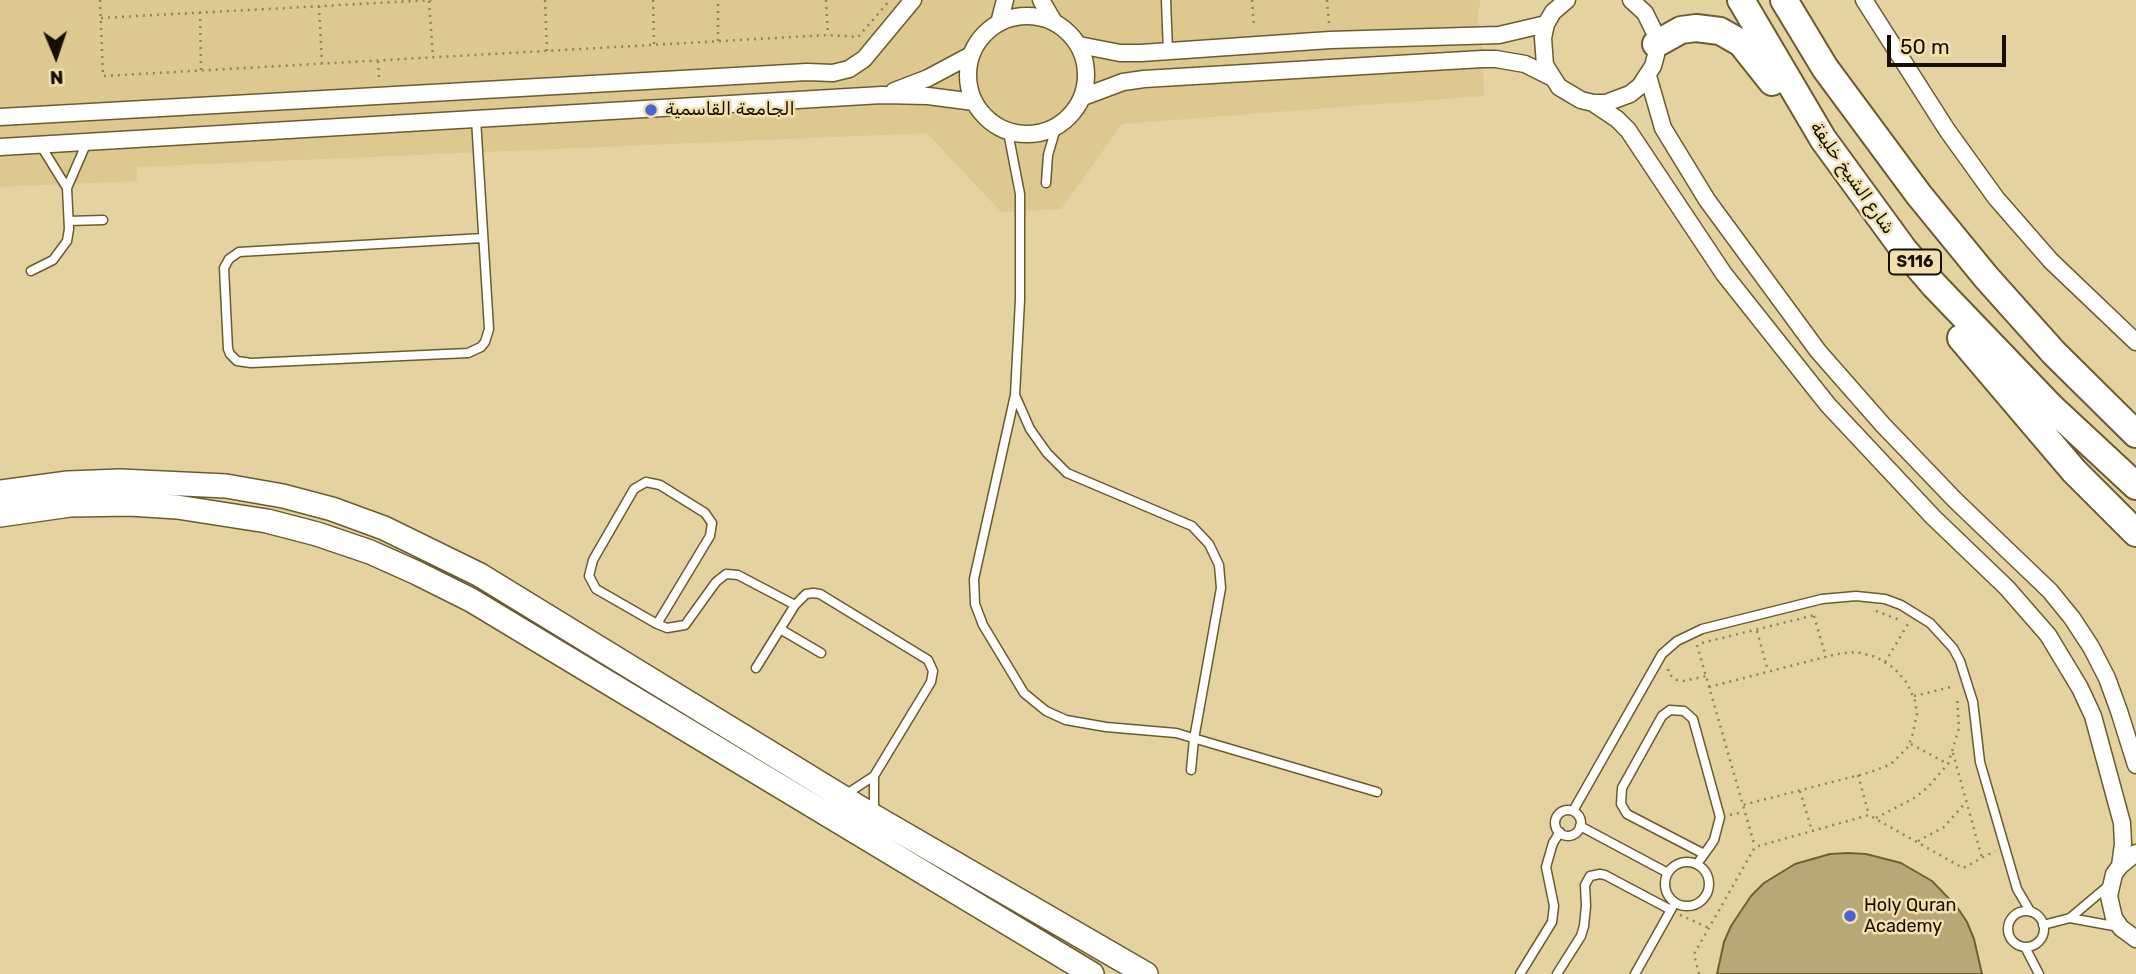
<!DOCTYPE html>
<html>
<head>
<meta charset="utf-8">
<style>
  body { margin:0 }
  #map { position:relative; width:2136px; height:974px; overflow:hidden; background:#e4d3a1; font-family:Rubik,sans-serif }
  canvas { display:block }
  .north { position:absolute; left:21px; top:21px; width:70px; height:70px; -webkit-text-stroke:5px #f2e0ae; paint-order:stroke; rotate:178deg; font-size:19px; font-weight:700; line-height:28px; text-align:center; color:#150f00 }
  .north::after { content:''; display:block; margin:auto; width:24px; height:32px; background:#150f00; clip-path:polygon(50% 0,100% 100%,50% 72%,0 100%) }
  .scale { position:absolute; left:1887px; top:35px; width:119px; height:32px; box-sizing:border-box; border:4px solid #150f00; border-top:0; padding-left:9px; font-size:21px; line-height:24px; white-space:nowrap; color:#150f00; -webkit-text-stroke:5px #f2e0ae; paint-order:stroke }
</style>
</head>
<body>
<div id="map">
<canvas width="2136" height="974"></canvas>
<div class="north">N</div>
<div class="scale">50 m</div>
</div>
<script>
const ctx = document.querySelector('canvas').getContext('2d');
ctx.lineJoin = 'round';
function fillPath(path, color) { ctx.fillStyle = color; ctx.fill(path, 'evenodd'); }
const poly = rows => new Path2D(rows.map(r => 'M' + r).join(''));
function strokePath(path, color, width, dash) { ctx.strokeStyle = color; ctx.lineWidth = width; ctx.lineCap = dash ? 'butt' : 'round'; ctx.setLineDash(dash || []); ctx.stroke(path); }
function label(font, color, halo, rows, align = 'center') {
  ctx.font = font + ' Rubik,Cairo,sans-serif'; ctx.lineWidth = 5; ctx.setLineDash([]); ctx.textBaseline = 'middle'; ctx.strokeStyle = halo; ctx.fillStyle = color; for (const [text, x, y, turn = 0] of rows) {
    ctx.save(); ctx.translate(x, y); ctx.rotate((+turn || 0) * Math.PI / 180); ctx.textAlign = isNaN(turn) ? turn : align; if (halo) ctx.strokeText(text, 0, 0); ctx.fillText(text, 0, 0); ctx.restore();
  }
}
fillPath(poly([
  [0,0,1481,0,1477,17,1482,35,1484,96,1122,124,1061,209,1001,212,927,133,137,167,137,181,0,187]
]), '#ddc88f');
const building = poly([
  [1848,853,1866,854,1901,863,1932,881,1957,907,1967,922,1974,939,1982,974,1717,974,1724,942,1731,926,1751,896,1764,883,1795,864,1830,854,1848,853]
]);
fillPath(building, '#b9a877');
strokePath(building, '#706032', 2);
const service = poly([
  [1166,0,1168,51],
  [476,119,489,329,485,342,481,347,468,353,251,363,237,361,230,354,228,349,224,268,229,259,239,252,483,238],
  [1008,132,1020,194,1020,300,1015,395,1030,429,1047,453,1067,473,1192,526,1209,544,1219,565,1221,588,1194,739,1191,770],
  [41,146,67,188],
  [1046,183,1048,155,1056,128],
  [69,221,103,220],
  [31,271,53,260,67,241,69,229,67,188,87,142],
  [1015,395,974,579,975,604,983,625,1024,693,1046,711,1066,720,1106,727,1176,733,1377,792],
  [646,482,660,485,705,513,712,523,710,536,657,624,596,589,589,576,593,560,634,489,646,482],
  [657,624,667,628,685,625,716,582,726,574,738,575,795,605],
  [780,629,821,653],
  [756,668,795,605,806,594,813,593,820,594,928,660,933,671,931,682,874,776,845,795],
  [874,776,874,812],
  '1555 823a13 13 0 1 1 26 0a13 13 0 1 1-26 0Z',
  [1573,811,1662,654,1677,641,1702,629,1822,599,1856,596,1885,599,1901,605,1930,623,1953,648,1960,661,1973,702,1980,762,2017,889,2030,911],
  [1580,826,1668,873],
  '1665 884a22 22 0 1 1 44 0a22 22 0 1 1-44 0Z',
  [1697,864,1710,846,1714,840,1720,817,1693,719,1684,711,1670,710,1662,716,1622,788,1621,804,1627,814,1704,854],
  '2008 929a18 18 0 1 1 36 0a18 18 0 1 1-36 0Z',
  [2070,918,2119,927],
  [2043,925,2070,918,2108,886],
  [2025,947,2039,974],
  [1520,974,1552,922,1554,906,1546,867,1553,843,1560,832],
  [1557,974,1581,936,1584,926,1586,906,1585,885,1590,876,1600,874,1605,875,1671,910],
  [1635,974,1672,908]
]);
const minor = poly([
  [1041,0,1054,22],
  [1567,0,1553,12,1546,24,1543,38,1545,65,1559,87,1581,100,1593,103,1606,103,1630,94,1640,86,1653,66,1656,55,1655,33,1645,13,1631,0],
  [1864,0,1947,130,1996,198,2051,261,2136,342],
  '968 75a59 59 0 1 1 118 0a59 59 0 1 1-118 0Z',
  [999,23,1005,0],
  [1079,45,1120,53,1141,53,1330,40,1499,35,1546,24],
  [1648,76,1663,128,1707,200,1818,351,1883,425,1955,500,2050,591,2072,618,2091,647,2107,678,2119,711,2136,765],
  [894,91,928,78,971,55],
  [1083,97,1123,82,1144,79,1482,59,1496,59,1525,64,1551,77],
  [1593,103,1617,119,1628,130,1724,274,1828,405,1933,517,2007,588,2048,635,2080,688,2093,716,2122,823,2123,844,2120,866],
  [0,117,807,72,833,73,849,69,864,59,913,0],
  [0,147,882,95,928,96,974,102],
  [2136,853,2120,866,2114,874,2109,896,2114,918,2121,928,2136,939]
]);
const secondary = poly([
  [0,492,68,483,120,481,226,486,283,496,332,509,384,528,480,575,875,817,1146,974],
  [0,515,70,505,130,504,177,507,267,521,317,534,370,552,417,573,471,600,1092,974]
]);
const trunk = poly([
  [1741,0,1823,139,1904,250,1934,285,2051,407,2136,486],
  [1784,0,1825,68,1919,195,1986,277,2054,353,2136,434],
  [1656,44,1681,30,1696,28,1720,31,1741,43,1772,82],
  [1961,338,2074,471,2136,533]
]);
strokePath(service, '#6b5b2d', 11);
strokePath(minor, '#6b5b2d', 19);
strokePath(secondary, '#6b5b2d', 26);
strokePath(trunk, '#6b5b2d', 30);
strokePath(poly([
  [100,0,103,76,828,35,858,37,890,0],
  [545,0,547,51],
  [653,0,654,45],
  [826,0,828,35],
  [1252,0,1254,28],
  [1327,0,1329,23],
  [429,1,433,57],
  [319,6,322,64],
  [200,12,201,71],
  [101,18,433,0],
  [718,41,718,0],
  [378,61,379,79],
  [1876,611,1900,620],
  [1814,616,1826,657],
  [1757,631,1768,671],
  [1702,643,1815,615],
  [1697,645,1755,847],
  [1885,662,1908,624],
  [1668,669,1669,674,1677,680,1684,681,1706,676],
  [1709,687,1837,654,1857,652,1876,657,1894,668,1907,683,1915,701,1917,714,1912,737,1907,748,1891,764,1871,772,1743,805],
  [1914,696,1955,686],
  [1911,744,1948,764],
  [1953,753,1982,858],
  [1858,775,1869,815],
  [1800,791,1812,831],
  [1730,815,1744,812],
  [1876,818,1916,797,1928,787,1948,764,1959,728,1957,697],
  [1918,841,1944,827,1966,802],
  [1680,915,1709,928],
  [1699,974,1694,954,1755,847,1869,815,1963,868,1995,851]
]), '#90835f', 2.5, [2, 5]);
strokePath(service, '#fff', 8);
strokePath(minor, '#fff', 16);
strokePath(secondary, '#fff', 23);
strokePath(trunk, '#fff', 26);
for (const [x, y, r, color] of [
  [651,110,7,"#4c63d8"],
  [1850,916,7,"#4c63d8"]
]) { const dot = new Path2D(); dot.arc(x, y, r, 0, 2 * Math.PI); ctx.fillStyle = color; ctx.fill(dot); strokePath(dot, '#f2e0ae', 2.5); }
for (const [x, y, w] of [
  [1915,262,52]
]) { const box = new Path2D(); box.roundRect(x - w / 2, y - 12.5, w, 25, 5); ctx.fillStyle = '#f2e0ae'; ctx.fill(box); strokePath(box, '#150f00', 2); }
label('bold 16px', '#150f00', null, [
  ["S116",1915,262]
]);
label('18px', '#150f00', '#f2e0ae', [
  ["الجامعة القاسمية",665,110],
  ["Holy Quran",1864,906],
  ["Academy",1864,927]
], 'left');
label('18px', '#150f00', '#f2e0ae', [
  ["شارع الشيخ خليفة",1852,178,55]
]);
</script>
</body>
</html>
